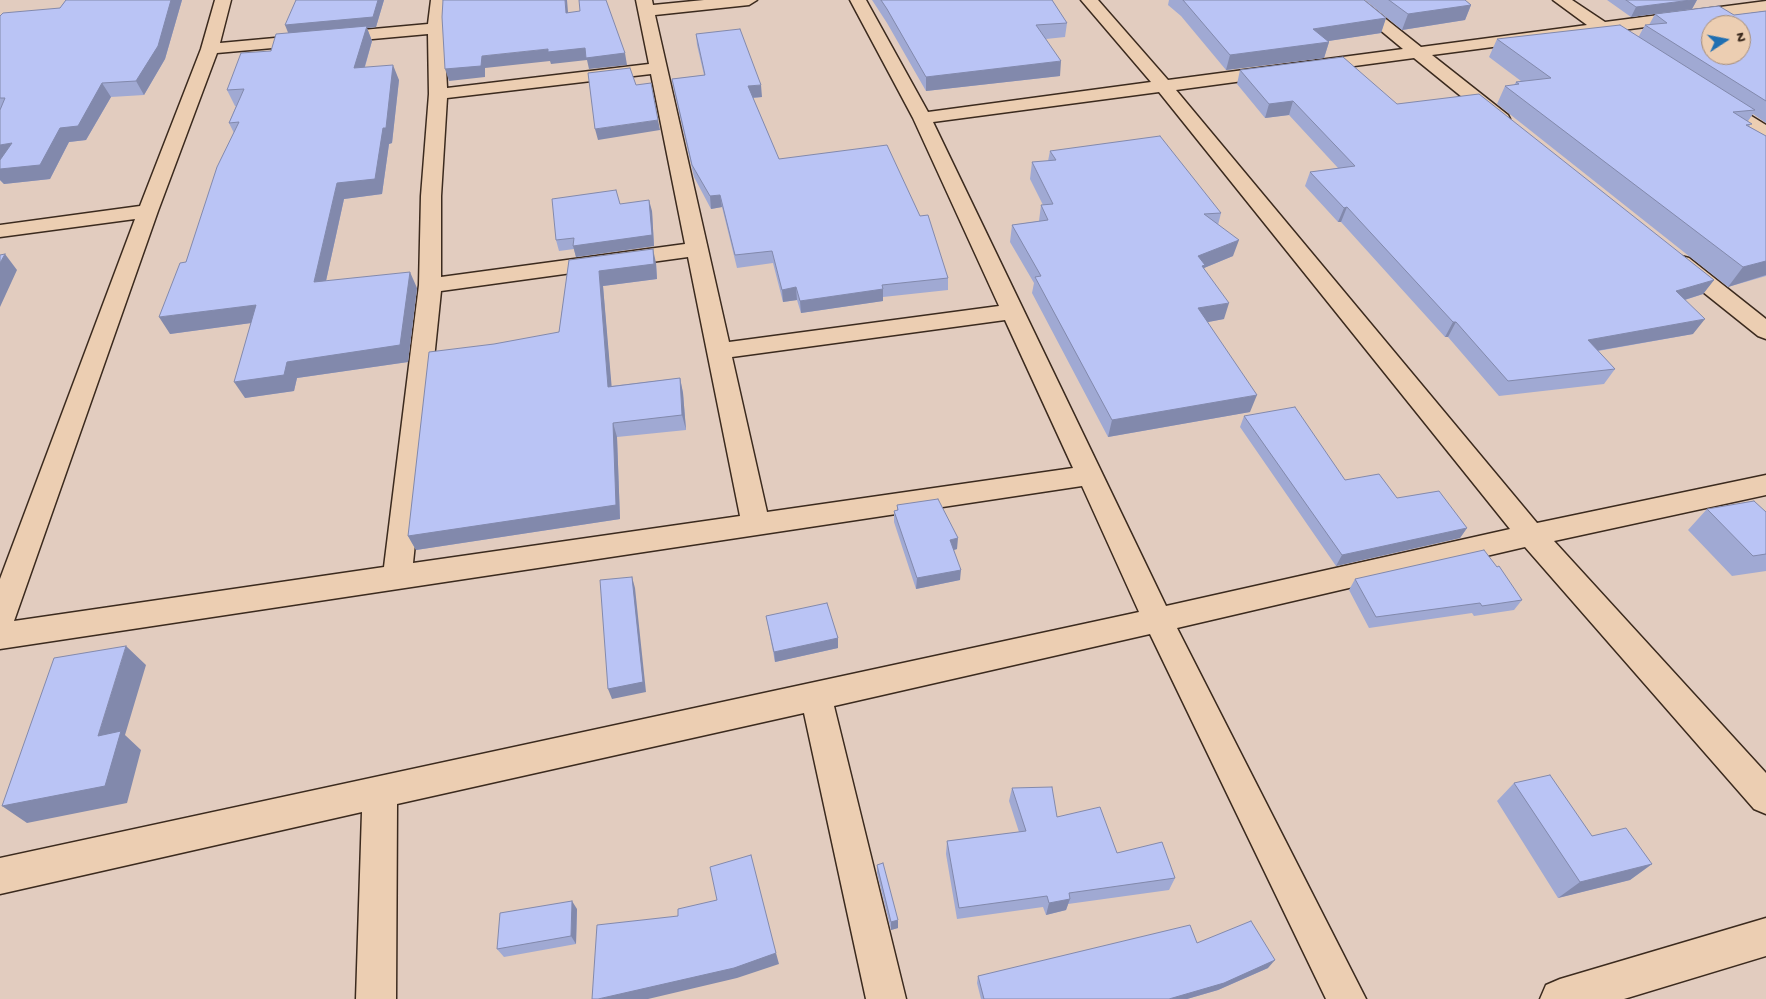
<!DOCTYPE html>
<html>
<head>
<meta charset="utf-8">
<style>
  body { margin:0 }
  #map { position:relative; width:1766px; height:999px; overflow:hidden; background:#e2ccbf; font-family:"Gochi Hand",sans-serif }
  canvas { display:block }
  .north { position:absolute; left:1701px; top:15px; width:50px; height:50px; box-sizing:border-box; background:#ecceb2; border:1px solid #a58c77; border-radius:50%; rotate:79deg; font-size:14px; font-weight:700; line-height:20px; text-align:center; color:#3b2a1e }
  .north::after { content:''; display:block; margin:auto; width:18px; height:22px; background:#1f6fb2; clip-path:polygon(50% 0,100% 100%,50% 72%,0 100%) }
</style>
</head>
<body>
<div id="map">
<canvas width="1766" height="999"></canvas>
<div class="north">N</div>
</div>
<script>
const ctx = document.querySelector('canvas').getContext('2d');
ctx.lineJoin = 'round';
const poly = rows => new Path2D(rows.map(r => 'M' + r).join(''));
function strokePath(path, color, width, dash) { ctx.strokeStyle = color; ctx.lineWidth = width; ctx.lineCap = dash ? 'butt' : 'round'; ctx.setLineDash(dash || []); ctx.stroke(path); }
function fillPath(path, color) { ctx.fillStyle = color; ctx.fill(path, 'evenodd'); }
const minor = poly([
  [215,0,231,0,220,43,428,24,431,0,447,0,444,28,447,88,649,64,636,0,652,0,653,5,704,0,757,0,749,5,655,15,729,342,999,306,913,118,850,0,866,0,928,112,1151,82,1081,0,1098,0,1168,80,1403,49,1344,0,1362,0,1421,47,1587,25,1553,0,1572,0,1605,22,1766,1,1766,11,1615,31,1613,35,1607,36,1599,33,1432,55,1508,115,1510,119,1508,123,1501,125,1494,123,1414,58,1176,90,1537,523,1766,475,1766,495,1554,541,1766,773,1766,814,1754,809,1525,547,1177,628,1366,999,1326,999,1150,634,834,706,906,999,866,999,804,713,397,804,396,999,356,999,362,812,0,894,0,858,1139,612,1082,486,0,649,0,579,135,219,0,237,0,225,140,206,201,49,215,0],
  [428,34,429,94,421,196,419,285,384,567,14,621,158,211,217,53,428,34],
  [651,74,685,244,441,277,441,196,447,98,651,74],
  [1159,92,1510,529,1166,606,933,122,1159,92],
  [688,257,740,516,413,563,441,291,688,257],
  [1005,320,1073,468,767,512,732,357,1005,320],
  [1721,99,1727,101,1766,125,1766,139,1759,137,1715,109,1712,105,1715,101,1721,99],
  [1681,256,1689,258,1766,319,1766,339,1758,336,1673,268,1670,263,1673,258,1681,256],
  [1766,918,1766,956,1624,999,1540,999,1546,985,1560,979,1766,918]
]);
strokePath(minor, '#3b2a1e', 3);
fillPath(minor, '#ecceb2');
fillPath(poly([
  [66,0,182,0,165,59,144,95,111,97,86,140,69,142,50,179,4,184,0,180,0,16,60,8],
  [296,0,384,0,376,27,367,28,372,41,365,67,399,80,392,143,389,144,382,194,344,199,326,281,417,288,408,362,297,378,294,391,245,398,251,323,170,334,186,262,234,133,229,123,236,106,235,106,227,90,271,51,288,33],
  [872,0,1052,0,1067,23,1065,37,1046,39,1060,76,926,91,887,23],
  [1169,0,1364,0,1386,18,1381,33,1328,41,1329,42,1324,58,1226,70,1181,16,1168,5],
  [1365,0,1465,0,1471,5,1465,20,1402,30],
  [1607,0,1697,0,1692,9,1631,17],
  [1766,11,1766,123,1753,114,1748,121,1750,127,1766,136,1766,276,1728,287,1497,104,1505,86,1514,85,1516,82,1521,81,1489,57,1497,39,1639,36,1645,25,1649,25,1655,14,1734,15],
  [696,34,762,97,753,98,779,159,948,278,948,290,883,297,883,301,801,313,797,300,783,302,773,263,737,268,722,207,711,209,694,177,674,91,672,79,704,75,697,45],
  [1240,70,1397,104,1714,280,1703,294,1685,300,1693,334,1598,351,1615,369,1604,384,1499,396,1448,337,1445,337,1341,222,1338,222,1305,186,1310,172,1338,168,1289,115,1265,118,1237,84],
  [1050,151,1221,213,1218,225,1233,256,1204,268,1224,319,1207,322,1250,412,1108,437,1032,293,1034,283,1010,242,1012,225,1039,221,1041,205,1043,205,1030,179,1032,162,1048,161],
  [620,204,652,211,654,246,576,257,574,249,559,251,556,240],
  [569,260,656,263,657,279,603,286,611,386,680,378,683,393,686,430,617,437,620,519,416,550,408,536,559,332],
  [1244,416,1345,480,1397,498,1467,528,1460,538,1336,566,1240,427],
  [897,505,957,549,954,550,960,580,916,589,894,522,894,511,897,510],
  [1707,509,1766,512,1766,571,1732,576,1688,530],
  [1355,579,1522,600,1514,610,1474,616,1472,613,1369,628,1349,590],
  [766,616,838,638,838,648,775,662],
  [1514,783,1592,836,1652,864,1630,880,1558,898,1497,801],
  [1012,788,1057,817,1117,853,1175,878,1169,890,1068,904,1066,910,1046,915,1043,907,957,919,946,854,947,841,1019,832,1009,801],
  [877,865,898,928,891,930,877,873],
  [577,909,576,944,504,957,497,949],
  [1197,943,1268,968,1218,990,1187,999,981,999,977,983,978,976]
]), '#a0a9d3');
fillPath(poly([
  [171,0,182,0,165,59,144,95,136,81],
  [378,0,384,0,376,27,367,28,372,41,360,83,289,35,285,25],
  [565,0,567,0,569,24,566,13],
  [1691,0,1697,0,1692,9,1631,17,1636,7],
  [1471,5,1465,20,1402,30,1408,14],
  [1386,18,1381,33,1309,44,1313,29],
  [1329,42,1324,58,1226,70,1230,55],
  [585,48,625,53,627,65,589,69,587,60,551,64,550,61,485,68,485,77,449,81,445,69,482,56,548,49],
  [1061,61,1060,76,926,91,926,77],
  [393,65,399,80,392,143,389,144,382,194,344,199,322,299,314,282,337,183,383,128],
  [102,83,111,97,86,140,69,142,50,179,4,184,0,180,0,169,60,128],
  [761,85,762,97,749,98,748,86],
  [1293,101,1289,115,1265,118,1269,104],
  [658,120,660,130,598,140,595,129],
  [12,143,0,161,0,145],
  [720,195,722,207,711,209,710,196],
  [649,200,652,211,654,246,576,257,573,246],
  [1347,207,1341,222,1338,222,1344,208],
  [1239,240,1233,256,1204,268,1200,282,1198,256],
  [653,249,656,263,657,279,603,286,613,402,608,387,599,271],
  [5,254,17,270,0,307,0,263],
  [1766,261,1766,275,1728,287,1743,267],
  [410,272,417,288,408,362,297,378,294,391,245,398,234,382,287,362],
  [1714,280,1703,294,1665,306,1676,291],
  [796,287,797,300,783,302,782,290],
  [883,289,883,301,801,313,800,301],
  [1229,303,1224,319,1193,325,1198,308],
  [256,305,266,321,170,334,159,317],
  [1705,319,1693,334,1578,354,1588,340],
  [1453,322,1456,322,1448,337,1445,337],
  [680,378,683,393,686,430,682,415],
  [1257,395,1250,412,1108,437,1112,420],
  [613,423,617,437,620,519,416,550,408,536],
  [1467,528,1460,538,1336,566,1342,555],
  [958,538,957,549,950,551,950,540],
  [961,570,960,580,916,589,917,578],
  [632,577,635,588,646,692,612,699,608,689],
  [838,638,838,648,775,662,774,652],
  [126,646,146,665,125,735,141,750,127,803,27,823,2,806,98,736],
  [1652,864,1630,880,1558,898,1580,882],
  [1070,899,1066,910,1046,915,1049,903],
  [572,901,577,909,576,944,571,936],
  [898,920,898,928,891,930,891,922],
  [776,953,779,964,737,978,648,999,598,999],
  [1275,960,1268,968,1218,990,1187,999,1169,999]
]), '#8289ac');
const building = poly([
  [66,0,171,0,158,46,136,81,102,83,78,126,60,128,40,165,0,169,0,160,12,143,0,145,0,110,5,98,0,98,0,16,3,13,60,8,66,0],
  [296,0,378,0,373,17,285,25,296,0],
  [443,0,565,0,566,13,580,11,579,0,606,0,625,53,586,58,585,48,548,52,548,49,482,56,481,66,445,69,442,17,443,0],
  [881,0,1052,0,1067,23,1036,25,1061,61,926,77,887,9,881,0],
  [1183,0,1364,0,1386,18,1313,29,1329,42,1230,55,1183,0],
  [1389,0,1465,0,1471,5,1408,14,1389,0],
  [1626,0,1691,0,1636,7,1626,0],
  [1719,6,1734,15,1766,11,1766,101,1645,25,1667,23,1655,14,1719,6],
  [1711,25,1741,25,1741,55,1711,55,1711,25],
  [1620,25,1755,110,1733,112,1752,124,1746,125,1766,136,1766,261,1743,267,1505,86,1519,84,1516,82,1551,78,1497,39,1620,25],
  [367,26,354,68,393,65,386,128,383,128,375,179,337,183,314,282,410,272,400,345,287,362,284,375,234,382,256,305,159,317,180,263,186,262,217,167,239,122,229,123,244,89,227,90,241,53,271,51,276,34,367,26],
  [740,29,761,85,748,86,779,159,887,145,920,216,928,215,948,278,882,285,883,289,800,301,796,287,782,290,772,251,735,255,720,195,710,196,692,165,672,79,705,75,696,34,740,29],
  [1343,57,1397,104,1479,94,1714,280,1676,291,1705,319,1588,340,1615,369,1508,381,1456,322,1453,322,1347,207,1344,208,1310,172,1355,166,1293,101,1269,104,1240,70,1343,57],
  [630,68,636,85,651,83,658,120,595,129,588,73,630,68],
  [1160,136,1221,213,1204,214,1239,240,1198,256,1205,265,1202,266,1229,303,1198,308,1257,395,1112,420,1035,277,1041,276,1012,225,1048,220,1041,205,1053,204,1032,162,1056,160,1050,151,1160,136],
  [616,190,620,204,649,200,652,235,573,246,574,238,556,240,552,199,616,190],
  [653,249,654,264,599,271,608,387,680,378,682,415,613,423,616,505,408,536,429,352,494,344,559,332,569,260,653,249],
  [5,254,0,263,0,255,5,254],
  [1295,407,1345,480,1379,474,1397,498,1439,491,1467,528,1342,555,1244,416,1295,407],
  [938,499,958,538,950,540,961,570,917,578,894,511,898,510,897,505,938,499],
  [1754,501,1766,512,1766,554,1753,556,1707,509,1754,501],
  [1484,550,1497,567,1499,566,1522,600,1482,606,1480,603,1376,617,1355,579,1484,550],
  [632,577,643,682,608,689,600,580,632,577],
  [827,603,838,638,774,652,766,616,827,603],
  [126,646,98,736,121,731,105,786,2,806,54,658,126,646],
  [1550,775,1592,836,1626,828,1652,864,1580,882,1514,783,1550,775],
  [1052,787,1057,817,1100,807,1117,853,1162,842,1175,878,1069,893,1070,899,1049,903,1047,896,959,908,947,841,1026,831,1012,788,1052,787],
  [751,855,776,953,734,968,598,999,592,999,597,925,678,916,678,909,717,900,710,867,751,855],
  [883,863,898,920,891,922,877,865,883,863],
  [572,901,571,936,497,949,500,913,572,901],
  [1251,921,1275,960,1224,983,1169,999,984,999,978,976,1190,925,1197,943,1251,921]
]);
fillPath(building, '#bac4f5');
strokePath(building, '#8289ac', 1);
</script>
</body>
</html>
